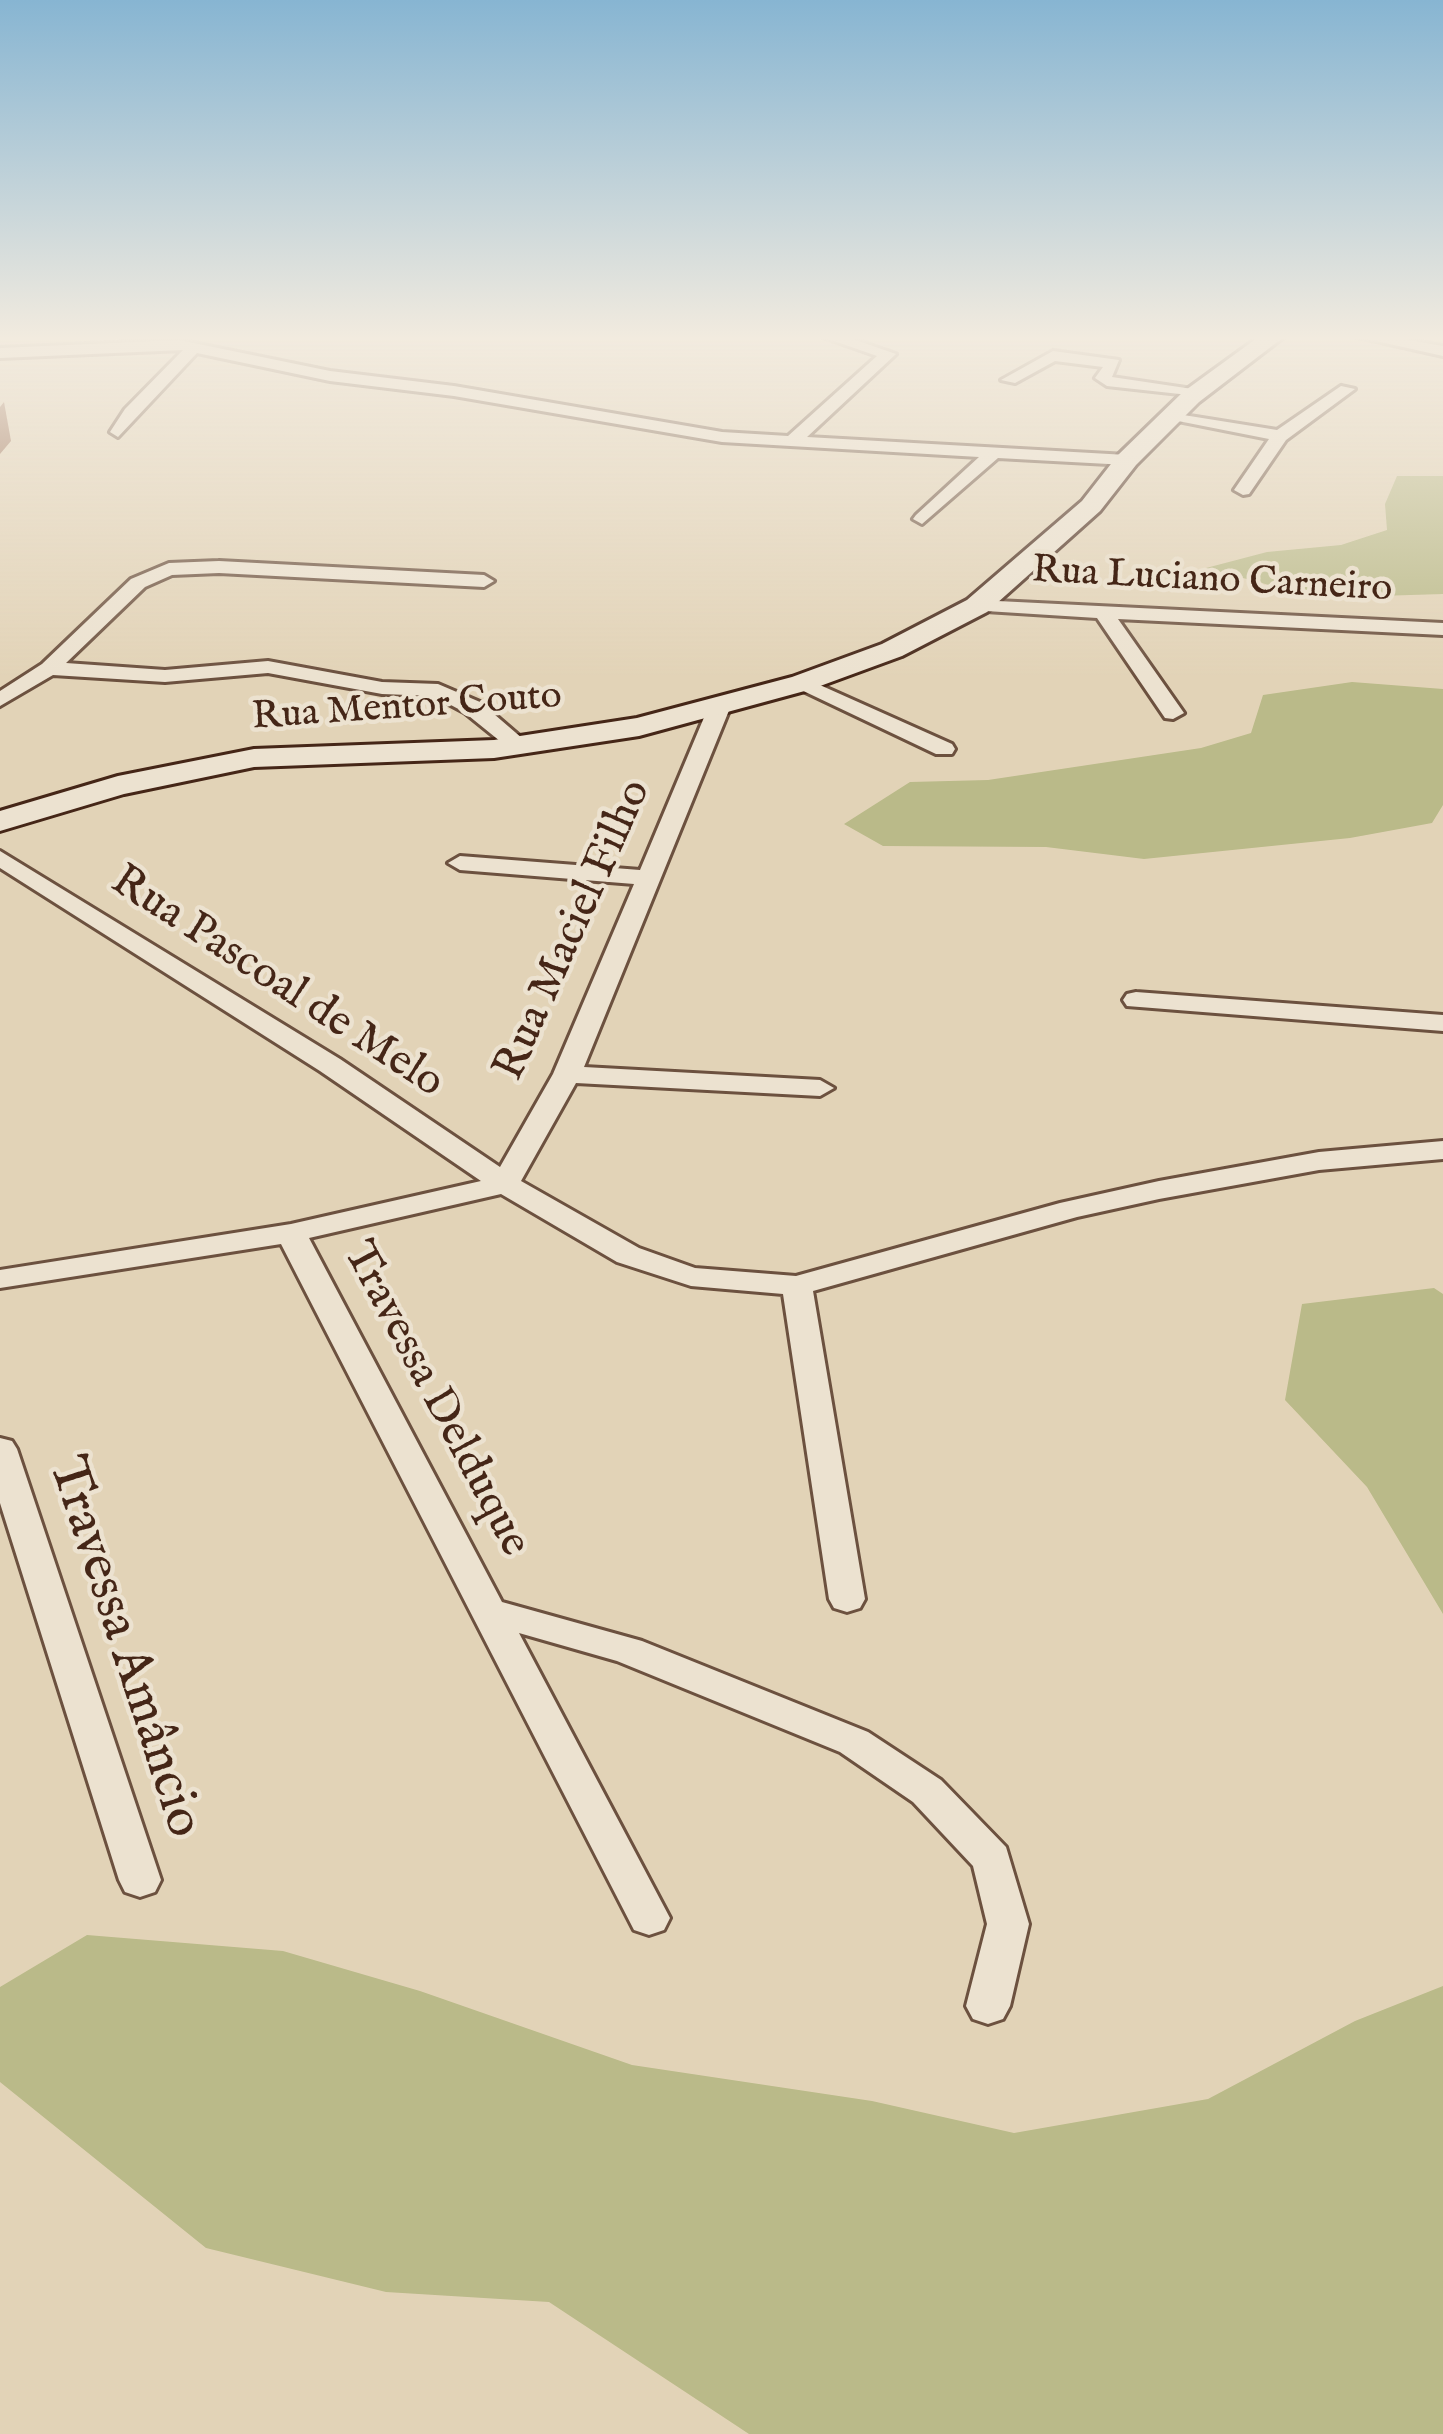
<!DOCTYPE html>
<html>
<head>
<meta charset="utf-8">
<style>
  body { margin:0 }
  canvas { display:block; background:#e2d3b7 }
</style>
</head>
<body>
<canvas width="1443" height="2434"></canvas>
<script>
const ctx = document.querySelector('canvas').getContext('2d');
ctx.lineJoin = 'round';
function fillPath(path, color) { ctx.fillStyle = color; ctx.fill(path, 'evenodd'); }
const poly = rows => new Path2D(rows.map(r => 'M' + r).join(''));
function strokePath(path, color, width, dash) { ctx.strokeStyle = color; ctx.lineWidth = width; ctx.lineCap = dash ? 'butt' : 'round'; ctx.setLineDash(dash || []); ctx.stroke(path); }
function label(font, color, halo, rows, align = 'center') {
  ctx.font = font + ' "IM FELL English",serif'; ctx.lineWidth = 9; ctx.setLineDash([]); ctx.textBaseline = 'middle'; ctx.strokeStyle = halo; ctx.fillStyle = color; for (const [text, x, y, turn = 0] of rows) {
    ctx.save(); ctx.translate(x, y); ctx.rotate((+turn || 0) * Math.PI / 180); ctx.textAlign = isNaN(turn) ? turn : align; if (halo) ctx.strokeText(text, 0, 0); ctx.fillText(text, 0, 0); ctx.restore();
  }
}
fillPath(poly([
  [1397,476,1443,476,1443,594,1346,597,1295,592,1206,568,1267,552,1341,545,1387,530,1385,504],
  [1352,682,1443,689,1443,805,1432,823,1350,838,1144,859,1046,847,883,846,844,824,910,782,988,780,1201,748,1251,733,1263,695],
  [1434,1288,1443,1294,1443,1614,1367,1487,1285,1400,1302,1304],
  [87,1935,283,1951,420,1991,632,2065,872,2101,1014,2133,1208,2099,1355,2021,1443,1986,1443,2434,749,2434,549,2302,386,2292,206,2248,0,2082,0,1987]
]), '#baba89');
const street = poly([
  [820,336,844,336,896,354,807,437,1127,455,1136,460,1127,465,998,458,922,524,913,519,916,515,979,457,722,442,454,396,330,381,197,353,118,437,110,432,125,409,183,350,0,358,0,348,179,340,330,371,454,386,722,432,788,436,877,356,820,336],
  [1354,336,1386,336,1443,346,1443,356,1354,336],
  [1053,351,1119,360,1112,377,1206,391,1198,396,1107,386,1095,378,1103,367,1055,361,1015,383,1001,380,1053,351],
  [1341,386,1355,389,1286,440,1249,494,1243,495,1234,490,1269,439,1163,418,1171,413,1277,430,1341,386],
  [219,561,484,575,494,581,484,587,219,573,172,575,145,587,66,663,165,670,268,661,382,682,438,684,480,702,530,745,519,752,511,750,464,712,434,696,382,694,268,673,165,682,53,675,0,706,0,691,42,664,131,579,169,563,219,561],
  [977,600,1443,623,1443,635,1118,619,1184,713,1173,719,1165,718,1097,618,970,610,967,606,977,600],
  [802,677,952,744,955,749,952,754,936,754,795,687,791,683,802,677],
  [719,702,730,708,584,1067,820,1080,834,1088,820,1096,576,1083,521,1181,639,1248,695,1268,796,1276,1060,1203,1159,1181,1319,1152,1443,1141,1443,1159,1319,1170,1159,1199,1077,1217,813,1291,865,1599,860,1608,847,1612,834,1608,829,1599,783,1294,691,1286,617,1262,501,1194,309,1238,502,1602,642,1641,868,1732,941,1780,1006,1847,1029,1924,1010,2006,1003,2019,988,2024,973,2019,966,2006,987,1924,973,1866,913,1802,840,1752,617,1661,519,1633,670,1918,664,1930,649,1935,634,1930,281,1244,0,1288,0,1270,291,1224,481,1181,320,1071,0,868,0,851,340,1059,500,1167,553,1074,634,884,460,870,448,863,460,856,640,870,708,708,719,702],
  [1136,992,1443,1015,1443,1031,1127,1006,1123,1000,1127,994,1136,992],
  [0,1438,12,1441,17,1449,161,1880,155,1892,140,1897,125,1892,119,1880,0,1503,0,1438]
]);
const secondary = poly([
  [1260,336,1285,336,1199,402,1136,465,1100,511,987,612,902,656,812,689,639,736,494,758,254,767,124,794,0,831,0,811,118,776,254,749,494,740,637,718,792,677,882,644,967,600,1082,501,1118,455,1183,392,1260,336]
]);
strokePath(street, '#6c513f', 6);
strokePath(secondary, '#452617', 6);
fillPath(street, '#ece2d0');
fillPath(secondary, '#ece2d0');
fillPath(poly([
  [4,402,11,441,0,454,0,407]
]), '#93654b');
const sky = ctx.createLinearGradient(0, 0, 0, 677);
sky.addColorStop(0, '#87b5d2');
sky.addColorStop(0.5, '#f2ebdf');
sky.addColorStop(1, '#f2ebdf00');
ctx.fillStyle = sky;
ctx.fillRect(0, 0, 1443, 677);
label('39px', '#452617', '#ece2d0', [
  ["Rua Luciano Carneiro",1212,582,3],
  ["Rua Mentor Couto",407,709,-4]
]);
label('45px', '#452617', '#ece2d0', [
  ["Rua Maciel Filho",575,931,-66],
  ["Rua Pascoal de Melo",276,984,33],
  ["Travessa Delduque",434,1400,62]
]);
label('54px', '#452617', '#ece2d0', [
  ["Travessa Amâncio",122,1648,72]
]);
</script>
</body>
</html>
